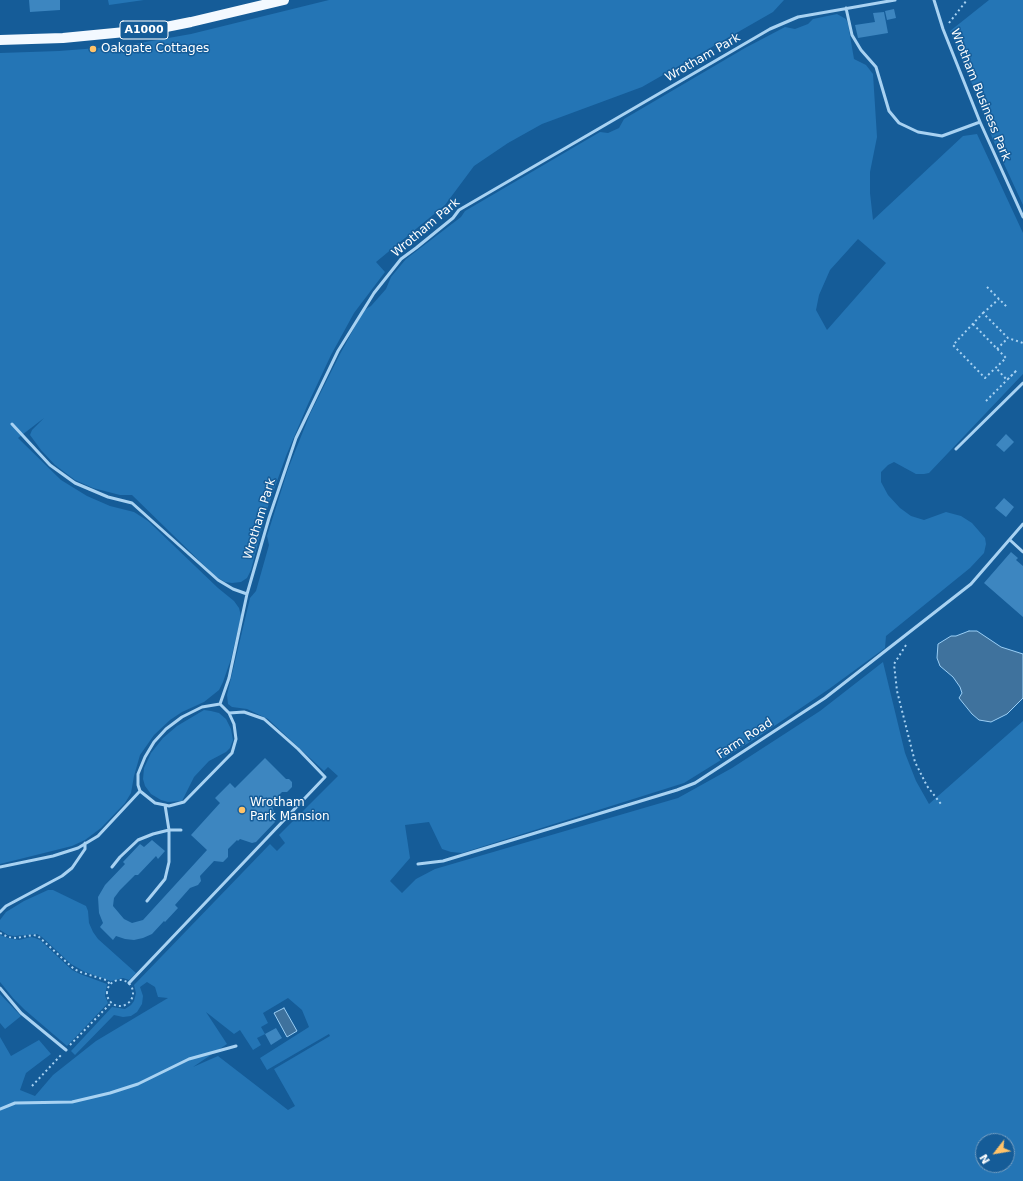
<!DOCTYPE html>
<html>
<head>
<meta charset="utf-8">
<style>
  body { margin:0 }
  #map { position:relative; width:1023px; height:1181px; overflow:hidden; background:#155c98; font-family:"DejaVu Sans",sans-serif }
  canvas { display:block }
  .north { position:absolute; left:975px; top:1133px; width:40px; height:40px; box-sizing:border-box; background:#155c98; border:1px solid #739dc1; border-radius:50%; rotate:239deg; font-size:11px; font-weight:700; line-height:16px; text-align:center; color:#fff }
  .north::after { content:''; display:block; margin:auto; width:14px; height:18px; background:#ffc369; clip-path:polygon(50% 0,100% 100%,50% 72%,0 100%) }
</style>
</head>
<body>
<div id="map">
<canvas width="1023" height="1181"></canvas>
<div class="north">N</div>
</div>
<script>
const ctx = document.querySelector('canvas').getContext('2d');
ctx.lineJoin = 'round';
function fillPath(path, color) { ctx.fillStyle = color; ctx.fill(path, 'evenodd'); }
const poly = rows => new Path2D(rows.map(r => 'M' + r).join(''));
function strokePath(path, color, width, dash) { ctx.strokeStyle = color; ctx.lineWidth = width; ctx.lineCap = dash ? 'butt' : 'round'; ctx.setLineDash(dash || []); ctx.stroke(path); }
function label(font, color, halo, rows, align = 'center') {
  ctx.font = font + ' "DejaVu Sans",sans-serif'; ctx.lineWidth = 3; ctx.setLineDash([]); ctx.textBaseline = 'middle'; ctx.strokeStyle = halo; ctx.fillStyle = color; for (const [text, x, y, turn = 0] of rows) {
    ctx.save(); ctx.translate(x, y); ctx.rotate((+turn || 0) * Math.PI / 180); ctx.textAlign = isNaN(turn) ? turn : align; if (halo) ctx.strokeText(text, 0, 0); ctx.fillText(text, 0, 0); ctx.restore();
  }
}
fillPath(poly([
  [108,0,144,0,109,5],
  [329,0,784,0,773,12,642,87,542,124,508,143,474,166,445,205,376,262,385,272,354,313,331,355,308,404,286,456,266,512,251,570,247,578,241,582,232,583,225,582,215,576,132,495,120,495,93,488,75,480,55,465,41,450,30,435,32,430,44,418,18,438,61,480,87,496,110,506,134,512,148,521,218,588,234,601,239,608,241,616,231,659,223,682,219,690,204,702,182,712,170,720,154,735,140,755,134,776,131,793,125,803,101,828,85,840,72,846,0,864,0,53,59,51,123,46,191,34],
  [989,0,1023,0,1023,205,993,140,972,84,950,31],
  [837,14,846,19,848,24,854,59,866,65,873,74,877,137,870,172,870,193,873,220,963,136,977,134,1023,233,1023,374,929,473,924,474,916,474,894,462,888,465,881,472,881,482,888,495,900,508,911,516,924,520,946,512,961,516,972,523,985,538,986,544,984,553,970,568,886,636,885,648,829,689,758,737,684,783,462,853,451,852,442,849,429,822,405,825,410,858,390,881,402,893,416,879,435,869,678,798,732,768,820,711,883,662,905,753,916,781,929,804,1023,721,1023,1181,0,1181,0,1037,11,1056,39,1040,51,1054,26,1073,20,1090,35,1096,53,1075,96,1041,168,998,158,997,155,987,147,982,140,987,143,996,142,1004,137,1012,131,1016,123,1017,114,1015,75,1055,71,1051,112,1007,125,1009,131,1005,134,1001,136,993,134,985,270,844,277,851,285,843,279,835,338,776,328,767,324,771,268,719,247,709,232,707,228,704,227,695,250,598,256,591,269,545,267,536,288,469,310,414,340,354,364,310,371,306,386,289,391,277,406,259,461,217,465,211,600,132,608,133,619,128,624,119,745,48,785,27,795,29,808,24,813,19],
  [858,239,886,263,827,330,816,310,819,295,830,270],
  [288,998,302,1010,309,1027,260,1058,267,1070,329,1034,330,1036,274,1069,295,1106,288,1110,218,1056,193,1067,227,1044,206,1012,234,1034,240,1030,253,1050,261,1045,257,1038,265,1034,261,1027,268,1023,263,1013],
  [983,1141,1007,1141,1007,1165,983,1165],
  [204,710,211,711,219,713,226,719,231,729,233,740,230,748,226,752,209,761,194,777,182,801,168,802,161,800,151,794,145,786,143,779,144,768,151,753,163,738,177,726],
  [48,890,53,890,86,906,88,911,89,923,93,932,98,939,136,973,129,980,123,978,111,981,85,972,71,964,42,937,37,934,14,936,8,935,0,930,0,920,6,912,24,901],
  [0,935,8,938,19,940,31,937,35,938,40,940,72,970,80,974,107,984,105,996,108,1003,67,1046,25,1010,13,998,0,982],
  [0,994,21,1016,5,1029,0,1023]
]), '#2475b5');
const water = poly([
  [969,631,977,631,1001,647,1023,654,1023,698,1007,714,991,722,979,720,972,714,959,698,962,693,960,687,953,677,940,666,937,658,938,644,951,636,956,636,969,631],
  [284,1008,297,1031,287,1037,274,1013,284,1008]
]);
fillPath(water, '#3f729d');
strokePath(water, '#9acef5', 1);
fillPath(poly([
  [29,0,60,0,60,10,30,12],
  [894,9,896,18,887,20,885,11],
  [884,12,888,33,858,38,855,25,875,22,873,13],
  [1006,434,1014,442,1004,452,996,445],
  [1004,498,1014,507,1006,517,995,508],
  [1011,552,1018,558,1016,560,1023,566,1023,617,984,583],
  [265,758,286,779,289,779,292,782,292,787,287,792,282,792,272,802,274,804,272,806,275,815,275,822,256,842,252,843,240,839,238,841,237,840,228,849,228,857,223,862,214,861,200,876,201,881,198,885,190,888,175,905,178,908,165,922,164,921,152,934,143,938,134,940,125,939,116,936,113,940,100,927,103,923,99,913,98,897,105,885,125,864,123,862,140,844,144,847,152,840,165,851,158,859,156,856,138,875,135,875,120,890,114,898,113,906,124,919,132,923,143,920,207,850,191,835,220,803,215,798,230,783,235,788],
  [276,1028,282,1038,271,1045,265,1034]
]), '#3d86c0');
strokePath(poly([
  [949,23,967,0],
  [987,287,1008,308],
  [983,313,999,299],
  [973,324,1006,358,985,378,953,345,983,313,1008,338,1023,343],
  [997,349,1008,338],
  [986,401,1017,370,1007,380,996,368],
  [906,645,894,664,897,691,915,762,927,786,941,804],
  [0,933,8,937,16,938,33,935,38,936,74,969,83,973,106,980,110,984],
  '107 993a13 13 0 1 1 26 0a13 13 0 1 1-26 0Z',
  [70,1045,111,1003],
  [32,1086,62,1054]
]), '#a8d2f2', 2, [2, 3]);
strokePath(poly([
  [934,0,943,29,980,122,1023,217],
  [846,8,852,35,861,50,876,67,889,111,899,123,918,132,942,136,980,122],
  [12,424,50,465,75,483,108,497,132,503,218,580,233,589,247,594],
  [956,449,1023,383],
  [1010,540,1023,552],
  [140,791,138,785,138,774,145,757,154,742,166,729,182,717,202,707,220,704],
  [418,864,443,861,677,790,695,783,825,698,971,584,1023,524],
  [0,867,53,856,78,848,98,836,140,791,155,803,165,805,169,806,184,802,232,753,236,739,234,724,229,713,220,704,229,678,247,594,269,518,296,438,338,351,374,293,401,259,416,248,453,218,459,210,770,29,798,17,895,0],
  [112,867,120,857,138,840,153,834,169,830,165,805],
  [147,901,165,879,169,862,169,830,181,830],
  [0,912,6,906,62,876,72,868,85,849,85,843],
  [129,983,325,777,298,749,264,719,244,712,229,713],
  [0,988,21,1013,66,1050],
  [0,1109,15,1103,72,1102,110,1093,138,1084,189,1059,236,1046]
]), '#a8d2f2', 3);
strokePath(poly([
  [0,40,63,38,156,29,191,22,284,0]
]), '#f3f9ff', 10);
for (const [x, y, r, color] of [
  [93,49,4,"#ffc369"],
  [242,810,4,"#ffc369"]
]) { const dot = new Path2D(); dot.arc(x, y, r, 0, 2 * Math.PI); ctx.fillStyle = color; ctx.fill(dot); strokePath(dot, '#155c98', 1.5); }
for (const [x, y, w] of [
  [144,30,48]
]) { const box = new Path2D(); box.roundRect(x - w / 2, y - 9, w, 18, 3); ctx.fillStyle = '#155c98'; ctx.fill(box); strokePath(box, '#fff', 1); }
label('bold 11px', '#fff', null, [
  ["A1000",144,30]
]);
label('12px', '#fff', '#155c98', [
  ["Oakgate Cottages",101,49],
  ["Wrotham",250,803],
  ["Park Mansion",250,817]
], 'left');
label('12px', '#fff', '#155c98', [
  ["Wrotham Park",703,58,-30],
  ["Wrotham Business Park",980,95,68],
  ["Wrotham Park",426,228,-40],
  ["Wrotham Park",260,519,-73],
  ["Farm Road",745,739,-33]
]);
</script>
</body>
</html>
